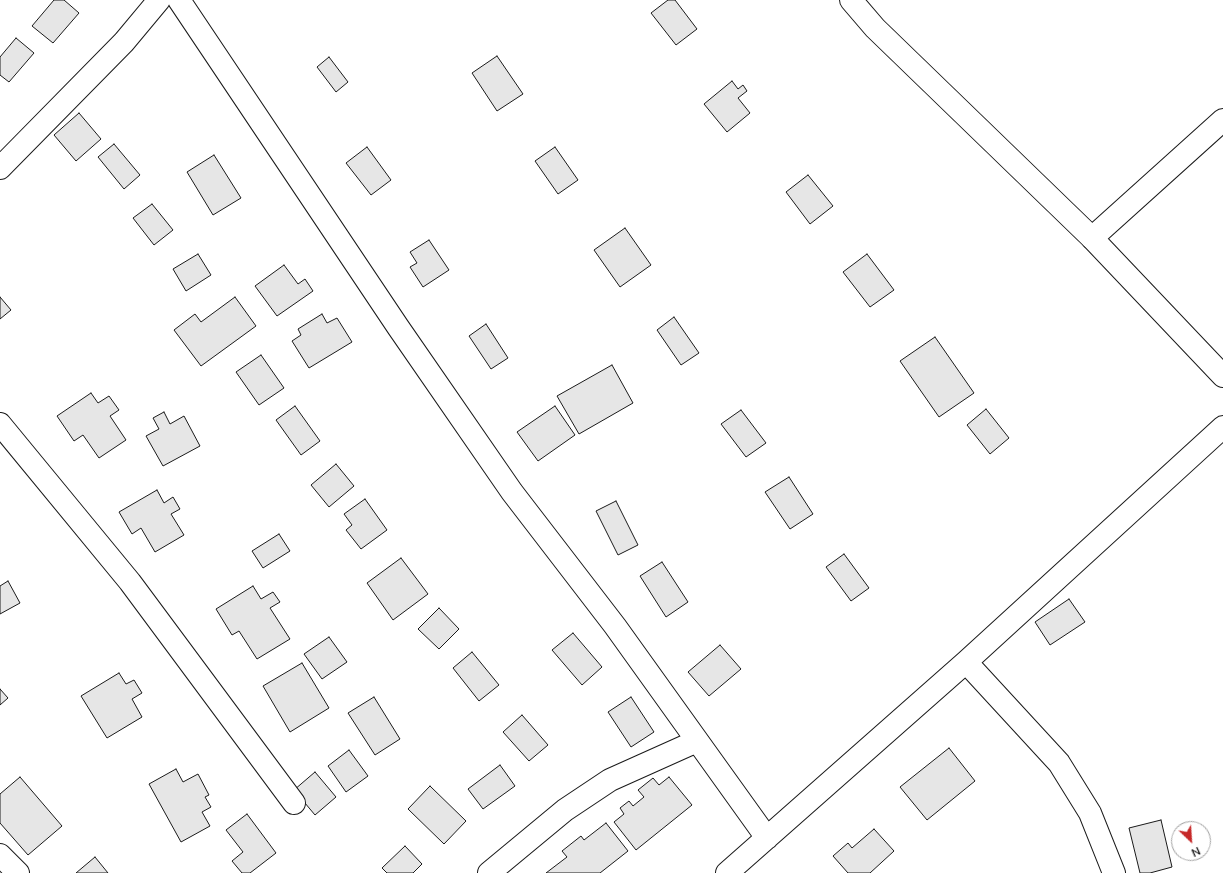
<!DOCTYPE html>
<html>
<head>
<meta charset="utf-8">
<style>
  body { margin:0 }
  #map { position:relative; width:1223px; height:873px; overflow:hidden; background:#fff; font-family:"Nunito Sans",sans-serif }
  canvas { display:block }
  .north { position:absolute; left:1171px; top:821px; width:40px; height:40px; box-sizing:border-box; background:#fff; border:1px solid #a3a3a3; border-radius:50%; rotate:155deg; font-size:11px; font-weight:700; line-height:16px; text-align:center; color:#1a1a1a }
  .north::after { content:''; display:block; margin:auto; width:14px; height:18px; background:#c62828; clip-path:polygon(50% 0,100% 100%,50% 72%,0 100%) }
</style>
</head>
<body>
<div id="map">
<canvas width="1223" height="873"></canvas>
<div class="north">N</div>
</div>
<script>
const ctx = document.querySelector('canvas').getContext('2d');
ctx.lineJoin = 'round';
function fillPath(path, color) { ctx.fillStyle = color; ctx.fill(path, 'evenodd'); }
const poly = rows => new Path2D(rows.map(r => 'M' + r).join(''));
function strokePath(path, color, width, dash) { ctx.strokeStyle = color; ctx.lineWidth = width; ctx.lineCap = dash ? 'butt' : 'round'; ctx.setLineDash(dash || []); ctx.stroke(path); }
const building = poly([
  [54,0,64,0,79,13,53,43,32,26,54,0],
  [668,0,675,0,697,29,676,45,651,13,668,0],
  [16,38,34,53,9,82,0,75,0,57,16,38],
  [497,56,523,94,497,111,472,73,497,56],
  [329,57,348,82,336,92,317,67,329,57],
  [732,81,738,89,743,85,747,91,738,98,750,113,727,132,704,104,732,81],
  [79,113,101,139,76,161,54,135,79,113],
  [114,144,140,175,124,189,98,157,114,144],
  [367,147,391,180,371,195,346,163,367,147],
  [555,147,578,180,558,194,535,161,555,147],
  [214,155,241,198,213,215,187,172,214,155],
  [808,175,833,206,810,224,786,192,808,175],
  [152,204,173,230,154,245,133,218,152,204],
  [625,228,651,265,620,287,594,250,625,228],
  [429,240,449,270,423,287,410,267,417,263,410,252,429,240],
  [198,254,211,275,186,291,173,269,198,254],
  [867,254,894,290,870,307,843,272,867,254],
  [284,265,298,284,305,279,313,291,277,316,255,286,284,265],
  [0,297,11,310,0,319,0,297],
  [235,297,256,326,201,366,174,330,195,314,201,322,235,297],
  [322,314,327,323,337,318,352,342,309,368,292,341,301,335,298,329,322,314],
  [674,317,699,353,681,365,657,330,674,317],
  [486,324,508,358,491,369,469,336,486,324],
  [935,337,974,393,939,417,900,361,935,337],
  [261,355,284,388,259,405,236,372,261,355],
  [612,365,633,403,579,434,557,396,612,365],
  [91,393,98,403,109,396,119,410,110,416,126,440,99,458,83,435,74,441,57,416,91,393],
  [295,406,320,441,301,455,276,420,295,406],
  [555,406,575,435,538,461,517,432,555,406],
  [986,409,1009,438,990,454,967,425,986,409],
  [741,410,766,443,746,457,721,424,741,410],
  [164,412,170,424,184,416,200,446,163,466,146,436,159,429,153,418,164,412],
  [336,464,354,486,329,507,311,485,336,464],
  [789,477,813,514,790,529,765,492,789,477],
  [157,490,164,503,173,497,180,509,171,514,184,535,155,552,141,528,132,534,119,512,157,490],
  [365,499,387,530,361,549,346,530,352,525,344,514,365,499],
  [616,501,638,545,618,555,596,511,616,501],
  [279,534,290,551,263,568,252,551,279,534],
  [844,554,869,588,851,601,826,567,844,554],
  [401,558,428,594,393,620,367,583,401,558],
  [662,562,688,602,666,617,640,576,662,562],
  [8,581,20,603,0,614,0,586,8,581],
  [253,586,261,599,273,592,280,602,270,608,290,639,257,659,239,631,232,635,216,609,253,586],
  [1069,599,1085,622,1050,645,1035,622,1069,599],
  [439,608,459,629,439,649,418,629,439,608],
  [573,633,602,667,582,685,552,650,573,633],
  [329,637,347,662,322,679,304,654,329,637],
  [720,645,741,669,709,696,688,672,720,645],
  [472,652,499,685,479,701,453,668,472,652],
  [302,663,329,708,290,732,263,686,302,663],
  [119,673,126,684,134,680,142,693,132,699,142,717,107,738,81,696,119,673],
  [0,689,8,698,0,705,0,689],
  [374,697,400,739,375,755,348,713,374,697],
  [631,697,654,732,631,747,608,712,631,697],
  [522,715,548,745,529,761,503,732,522,715],
  [949,748,975,781,927,820,900,787,949,748],
  [349,750,368,776,346,792,328,766,349,750],
  [500,765,515,786,483,809,468,789,500,765],
  [176,769,183,782,198,774,209,795,205,797,211,807,202,812,210,826,181,842,149,784,176,769],
  [315,772,336,797,315,815,294,790,315,772],
  [20,777,62,826,28,855,0,823,0,794,20,777],
  [669,777,692,805,636,850,614,822,624,814,620,808,629,801,633,806,644,797,638,790,653,778,659,785,669,777],
  [430,786,466,821,444,844,408,809,430,786],
  [247,814,276,853,250,873,242,873,232,861,243,852,226,830,247,814],
  [1161,820,1172,867,1150,873,1140,873,1129,828,1161,820],
  [606,823,628,851,600,873,546,873,567,857,562,851,581,836,584,840,606,823],
  [874,829,894,851,870,873,848,873,833,856,848,843,852,848,874,829],
  [405,846,422,864,413,873,387,873,382,868,405,846],
  [95,857,108,873,76,873,95,857]
]);
fillPath(building, '#e6e6e6');
strokePath(building, '#1a1a1a', 1);
const minor = poly([
  [179,0,398,327,512,492,615,626,767,838],
  [0,168,124,42,159,0],
  [1092,238,1223,120],
  [0,424,130,582,294,803],
  [966,662,1059,763,1090,813,1114,873],
  [0,855,18,873],
  [489,873,565,810,610,780,697,741],
  [727,873,966,662,1223,427]
]);
const major = poly([
  [851,0,875,28,1092,238,1223,376]
]);
strokePath(minor, '#1a1a1a', 24);
strokePath(major, '#1a1a1a', 24);
strokePath(minor, '#fff', 22);
strokePath(major, '#fff', 22);
</script>
</body>
</html>
